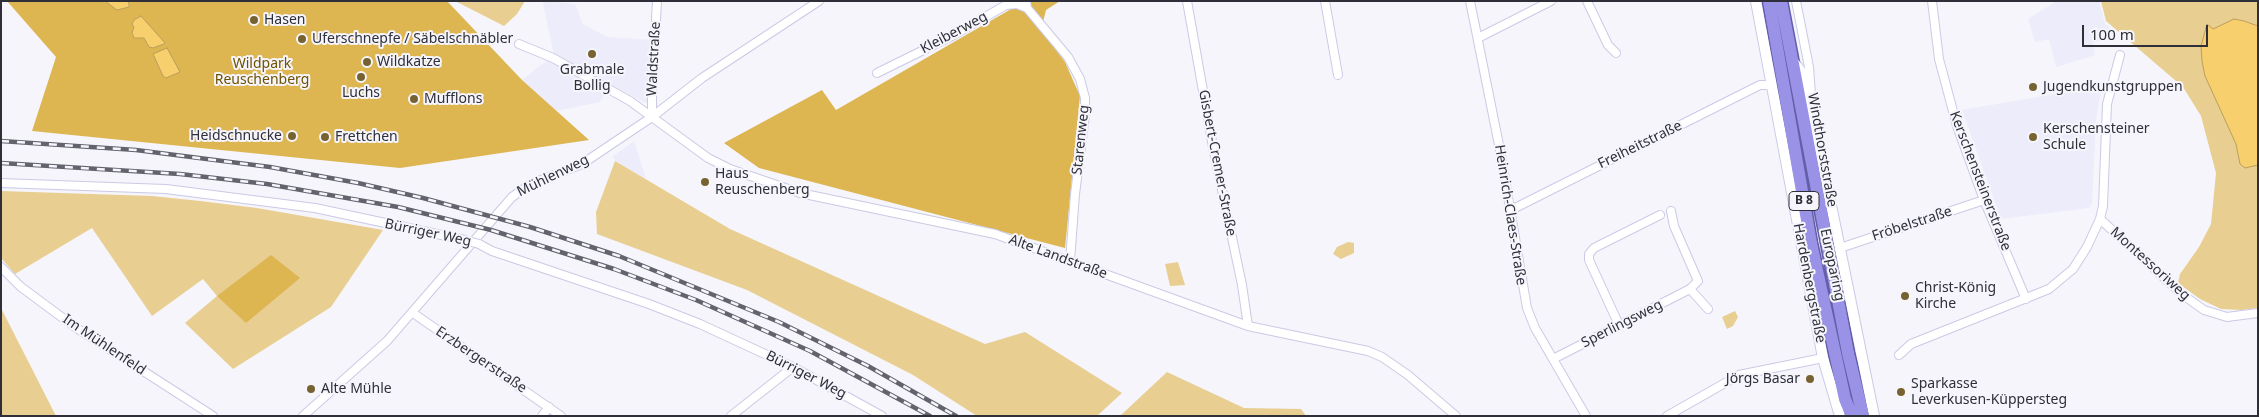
<!DOCTYPE html>
<html>
<head>
<meta charset="utf-8">
<style>
  body { margin:0 }
  #map { position:relative; width:2259px; height:417px; overflow:hidden; background:#f5f5fb; font-family:"Noto Sans",sans-serif }
  canvas { display:block }
  .frame { position:absolute; inset:0; border:2px solid #2f2f3a; pointer-events:none }
  .scale { position:absolute; left:2082px; top:25px; width:126px; height:22px; box-sizing:border-box; border:2px solid #2f2f3a; border-top:0; padding-left:6px; font-size:15px; line-height:18px; white-space:nowrap; color:#2f2f3a; -webkit-text-stroke:4px #f5f5fb; paint-order:stroke }
</style>
</head>
<body>
<div id="map">
<canvas width="2259" height="417"></canvas>
<div class="frame"></div>
<div class="scale">100 m</div>
</div>
<script>
const ctx = document.querySelector('canvas').getContext('2d');
ctx.lineJoin = 'round';
function fillPath(path, color) { ctx.fillStyle = color; ctx.fill(path, 'evenodd'); }
const poly = rows => new Path2D(rows.map(r => 'M' + r).join(''));
function strokePath(path, color, width, dash) { ctx.strokeStyle = color; ctx.lineWidth = width; ctx.lineCap = dash ? 'butt' : 'round'; ctx.setLineDash(dash || []); ctx.stroke(path); }
function label(font, color, halo, rows, align = 'center') {
  ctx.font = font + ' "Noto Sans",sans-serif'; ctx.lineWidth = 4; ctx.setLineDash([]); ctx.textBaseline = 'middle'; ctx.strokeStyle = halo; ctx.fillStyle = color; for (const [text, x, y, turn = 0] of rows) {
    ctx.save(); ctx.translate(x, y); ctx.rotate((+turn || 0) * Math.PI / 180); ctx.textAlign = isNaN(turn) ? turn : align; if (halo) ctx.strokeText(text, 0, 0); ctx.fillText(text, 0, 0); ctx.restore();
  }
}
fillPath(poly([
  [545,1,575,4,583,24,607,37,653,40,648,104,610,84,600,102,556,111,522,80,554,55,543,4],
  [2057,1,2099,1,2105,24,2109,26,2109,33,2100,34,2100,41,2093,43,2095,55,2056,67,2049,39,2035,42,2028,19],
  [2102,86,2096,120,2092,203,2089,208,2001,219,1962,110],
  [634,141,646,179,615,161,613,156]
]), '#ececfb');
fillPath(poly([
  [455,1,525,1,517,14,504,26],
  [2101,1,2258,1,2258,308,2241,310,2221,309,2200,299,2178,283,2180,274,2199,247,2211,224,2216,173,2201,116,2183,87,2106,21],
  [615,161,730,229,985,344,1025,332,1122,393,1097,416,977,416,913,375,747,290,597,234,596,212],
  [1,191,152,196,200,201,257,208,383,230,331,307,233,369,185,323,217,296,203,279,152,316,92,228,15,274,1,258],
  [1348,242,1354,243,1354,253,1341,259,1333,254,1337,247],
  [1178,262,1185,285,1170,286,1165,264],
  [1,308,56,416,1,416],
  [1735,311,1738,317,1733,326,1727,329,1722,317],
  [1167,372,1244,408,1301,409,1306,416,1120,416]
]), '#e8ce91');
fillPath(poly([
  [7,1,447,1,522,80,589,140,400,168,32,131,56,57],
  [1025,1,1060,1,1046,10,1041,30,1065,62,1080,96,1065,248,759,168,724,143,822,90,836,110],
  [271,255,300,278,246,323,217,296]
]), '#ddb551');
const water = poly([
  [105,1,127,1,129,3,129,7,117,10,105,1],
  [141,16,165,43,164,44,153,48,149,47,144,38,134,38,132,33,134,27,132,24,134,20,141,16],
  [2234,19,2244,21,2258,26,2258,165,2245,168,2240,164,2236,144,2205,76,2202,61,2201,46,2207,24,2213,29,2234,19],
  [167,48,180,72,166,78,163,76,153,54,167,48]
]);
fillPath(water, '#f7cf6c');
strokePath(water, '#bb9f5d', 1);
const minor = poly([
  [1187,1,1213,147,1242,285,1248,326],
  [1325,1,1338,75],
  [1470,1,1500,150,1527,308,1535,328,1586,416],
  [1587,1,1608,45,1616,53],
  [1796,1,1809,67,1811,95],
  [1932,1,1939,59,1957,126,1984,200,2026,299],
  [1027,8,1068,57,1080,79,1085,98,1085,115,1075,194,1070,261],
  [1478,38,1551,1],
  [519,44,553,58,630,101,708,158,730,169,800,193,995,234,1248,326,1368,351,1382,357,1408,375,1456,416],
  [877,73,954,35,1006,5,1017,4,1027,8,1026,1],
  [652,117,652,93,657,1],
  [1,183,166,189,315,208,465,240],
  [1511,210,1760,85,1771,85],
  [1671,211,1674,226,1698,281,1690,289],
  [2100,219,2183,295,2204,310,2227,317,2258,313],
  [479,244,492,251,649,304,700,324,793,367,882,416],
  [1840,248,1984,200],
  [1,267,21,287,75,327,213,416],
  [413,313,561,416],
  [1619,325,1589,260,1589,254,1594,248,1660,215],
  [1899,355,1911,344,2049,289,2073,269,2087,247,2100,219,2103,206,2107,104,2120,55],
  [1553,359,1690,289,1708,309],
  [303,416,387,341,512,197,531,184,582,164,652,117,702,78,819,1],
  [542,416,549,407],
  [731,416,793,367],
  [1667,416,1739,375,1823,358]
]);
const secondary = poly([
  [1756,1,1823,358,1840,416],
  [1793,61,1802,73,1812,112,1874,416]
]);
const trunk = poly([
  [1769,1,1811,243,1845,399,1852,416],
  [1781,1,1848,353,1863,416]
]);
strokePath(minor, '#cacae6', 10);
strokePath(secondary, '#cacae6', 12);
strokePath(trunk, '#645da7', 15);
strokePath(minor, '#fff', 8);
strokePath(secondary, '#fff', 10);
strokePath(trunk, '#9a92e7', 12);
const rail = poly([
  [1,141,136,150,270,167,358,183,423,198,530,227,619,256,779,322,868,366,956,416],
  [1,163,180,174,267,184,398,207,491,230,614,269,696,300,810,351,930,416]
]);
strokePath(rail, '#63636d', 4.5);
strokePath(rail, '#f5f5fb', 2.5, [8]);
const minorBridge = poly([
  [465,240,479,244]
]);
strokePath(minorBridge, '#cacae6', 10, []);
strokePath(minorBridge, '#fff', 8);
for (const [x, y, r, color] of [
  [254,20,5,"#766331"],
  [302,39,5,"#766331"],
  [592,54,5,"#766331"],
  [367,62,5,"#766331"],
  [361,77,5,"#766331"],
  [2033,87,5,"#766331"],
  [414,99,5,"#766331"],
  [292,136,5,"#766331"],
  [325,137,5,"#766331"],
  [2033,137,5,"#766331"],
  [705,182,5,"#766331"],
  [1905,296,5,"#766331"],
  [1810,379,5,"#766331"],
  [311,389,5,"#766331"],
  [1901,392,5,"#766331"]
]) { const dot = new Path2D(); dot.arc(x, y, r, 0, 2 * Math.PI); ctx.fillStyle = color; ctx.fill(dot); strokePath(dot, '#f5f5fb', 2); }
for (const [x, y, w] of [
  [1804,201,30]
]) { const box = new Path2D(); box.roundRect(x - w / 2, y - 9.5, w, 19, 4); ctx.fillStyle = '#f5f5fb'; ctx.fill(box); strokePath(box, '#2f2f3a', 1); }
label('bold 12px', '#2f2f3a', null, [
  ["B 8",1804,201]
]);
label('14px', '#2f2f3a', '#f5f5fb', [
  ["Hasen",264,20],
  ["Uferschnepfe / Säbelschnäbler",312,39],
  ["Wildkatze",377,62],
  ["Grabmale",592,70,"center"],
  ["Bollig",592,86,"center"],
  ["Jugendkunstgruppen",2043,87],
  ["Luchs",361,93,"center"],
  ["Mufflons",424,99],
  ["Kerschensteiner",2043,129],
  ["Schule",2043,145],
  ["Heidschnucke",282,136,"right"],
  ["Frettchen",335,137],
  ["Haus",715,174],
  ["Reuschenberg",715,190],
  ["Christ-König",1915,288],
  ["Kirche",1915,304],
  ["Jörgs Basar",1800,379,"right"],
  ["Sparkasse",1911,384],
  ["Leverkusen-Küppersteg",1911,400],
  ["Alte Mühle",321,389]
], 'left');
label('14px', '#2f2f3a', '#f5f5fb', [
  ["Kleiberweg",954,33,-28],
  ["Waldstraße",654,59,-87],
  ["Starenweg",1081,140,-84],
  ["Freiheitstraße",1640,145,-26],
  ["Windthorststraße",1822,150,80],
  ["Gisbert-Cremer-Straße",1217,163,79],
  ["Mühlenweg",553,176,-26],
  ["Kerschensteinerstraße",1980,181,69],
  ["Heinrich-Claes-Straße",1510,215,81],
  ["Fröbelstraße",1912,224,-18],
  ["Bürriger Weg",428,233,12],
  ["Alte Landstraße",1058,257,20],
  ["Montessoriweg",2150,264,42],
  ["Europaring",1832,265,78],
  ["Hardenbergstraße",1809,283,79],
  ["Sperlingsweg",1622,324,-27],
  ["Im Mühlenfeld",104,345,34],
  ["Erzbergerstraße",481,360,34],
  ["Bürriger Weg",806,375,27]
]);
label('14px', '#6d5200', '#f5f5fb', [
  ["Wildpark",262,64],
  ["Reuschenberg",262,80]
]);
</script>
</body>
</html>
